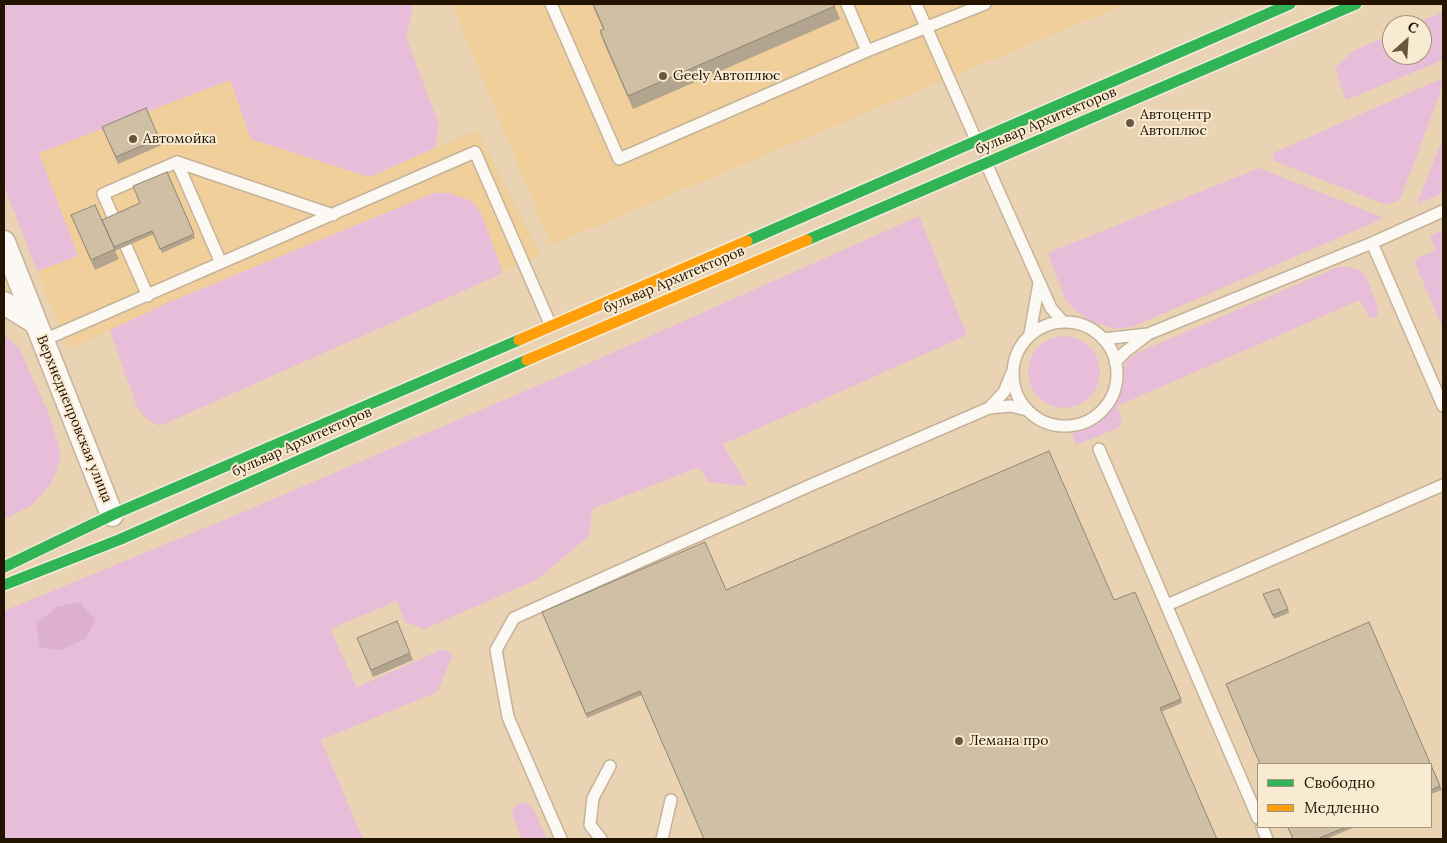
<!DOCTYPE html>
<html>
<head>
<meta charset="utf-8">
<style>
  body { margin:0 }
  #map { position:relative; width:1447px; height:843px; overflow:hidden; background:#e9d3b2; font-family:Lora,serif }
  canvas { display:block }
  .frame { position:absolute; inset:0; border:5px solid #221400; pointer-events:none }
  .legend { position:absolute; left:1257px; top:763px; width:175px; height:65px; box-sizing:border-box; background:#f9ead2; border:1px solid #a3947e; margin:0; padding:6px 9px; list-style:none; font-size:15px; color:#221400 }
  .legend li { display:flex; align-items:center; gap:10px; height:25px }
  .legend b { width:25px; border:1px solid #a3947e }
  .north { position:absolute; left:1382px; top:15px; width:50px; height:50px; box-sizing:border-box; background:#f9ead2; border:1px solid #a3947e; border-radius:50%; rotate:26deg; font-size:14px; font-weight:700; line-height:20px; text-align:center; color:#221400 }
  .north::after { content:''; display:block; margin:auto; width:18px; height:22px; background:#68573e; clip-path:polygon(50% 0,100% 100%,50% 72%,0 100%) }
</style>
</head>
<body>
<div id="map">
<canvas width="1447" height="843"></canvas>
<div class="frame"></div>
<ul class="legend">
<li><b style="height:6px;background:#30b455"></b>Свободно</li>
<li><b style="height:6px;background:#ff9f0a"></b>Медленно</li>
</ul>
<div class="north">С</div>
</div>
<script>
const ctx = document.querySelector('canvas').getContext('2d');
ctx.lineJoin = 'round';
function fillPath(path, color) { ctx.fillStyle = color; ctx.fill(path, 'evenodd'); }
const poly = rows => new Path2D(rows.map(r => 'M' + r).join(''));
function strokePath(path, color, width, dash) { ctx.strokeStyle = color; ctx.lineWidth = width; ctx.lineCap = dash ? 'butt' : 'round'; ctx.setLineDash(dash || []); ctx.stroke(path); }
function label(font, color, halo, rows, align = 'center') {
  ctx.font = font + ' Lora,serif'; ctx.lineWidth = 4; ctx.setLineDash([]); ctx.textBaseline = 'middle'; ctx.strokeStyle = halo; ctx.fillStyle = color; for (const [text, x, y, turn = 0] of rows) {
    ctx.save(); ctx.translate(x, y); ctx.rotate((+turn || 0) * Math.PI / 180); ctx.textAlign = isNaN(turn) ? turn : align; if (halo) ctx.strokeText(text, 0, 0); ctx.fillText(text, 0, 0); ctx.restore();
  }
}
fillPath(poly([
  [452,4,1125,4,551,245],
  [230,80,251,139,369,177,477,130,540,255,160,426,149,421,137,408,110,330,68,349,37,271,78,256,38,153]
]), '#f0cf9b');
fillPath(poly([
  [4,4,412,4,413,6,406,37,439,125,435,148,369,177,251,139,230,80,39,153,78,256,37,271,4,186],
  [1443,12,1443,60,1346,100,1335,68,1353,51,1392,34,1392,55,1422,55,1422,25,1413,25],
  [1443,78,1443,85,1400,200,1387,205,1274,161,1273,153],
  [1443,137,1443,193,1417,204],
  [1259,168,1384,218,1132,327,1114,329,1093,322,1075,310,1065,299,1048,253],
  [434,193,449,193,472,201,481,213,503,273,160,426,149,421,137,408,110,330,167,303],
  [919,216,967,335,723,444,747,486,708,482,699,467,592,509,589,536,536,580,424,629,405,622,397,601,330,629,357,687,443,649,453,655,437,692,321,740,363,839,4,839,4,611,236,515,581,367],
  [1443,230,1443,329,1415,263,1418,258,1436,250,1430,236],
  [1338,267,1350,267,1359,270,1366,276,1378,307,1378,314,1375,317,1370,318,1367,314,1360,300,1117,406,1122,421,1120,427,1076,445,1072,434,1087,428,1105,417,1113,404,1118,393,1123,369,1128,360,1139,352],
  [4,335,19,348,48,412,61,454,57,470,50,485,32,505,4,519],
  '1028 372a36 36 0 1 1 72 0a36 36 0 1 1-72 0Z',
  [525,803,530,805,534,810,547,839,522,839,512,813,514,807,519,804]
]), '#e8bdd9');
fillPath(poly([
  [80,602,95,620,86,638,61,650,40,647,36,624,57,607]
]), '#ddb0cf');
const lane = poly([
  [551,4,619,159,867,51,985,4],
  [847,4,867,51],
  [916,4,977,142],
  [985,161,1051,308,1063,322],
  [177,162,333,215],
  [1372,243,1443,406],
  [148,296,103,194,177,162,221,263],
  '1013 374a52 52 0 1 1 104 0a52 52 0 1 1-104 0Z',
  [1030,334,1039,283],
  [1103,339,1148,334,1372,243,1443,211],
  [44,340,475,152,551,326],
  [1115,362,1125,352,1147,335],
  [989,408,1004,392,1012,373],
  [1099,449,1258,818],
  [1167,605,1443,485],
  [1262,827,1267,839],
  [561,839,508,717,496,650,514,618,811,485,989,408,1011,406,1027,410],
  [601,839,590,825,593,798,610,766],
  [662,839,671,800]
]);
const street = poly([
  [4,242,112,515],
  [4,303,36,323]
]);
const fast = poly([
  [807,240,1356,4],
  [747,241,1290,4],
  [4,567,112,515,519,340],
  [4,585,121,539,527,360]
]);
const slow = poly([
  [519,340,747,241],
  [527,360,807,240]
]);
strokePath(lane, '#c4b399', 14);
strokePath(street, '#c4b399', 25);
strokePath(fast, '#f5ebdc', 14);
strokePath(slow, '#f5ebdc', 14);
strokePath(lane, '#fcf8f3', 11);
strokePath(street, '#fcf8f3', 22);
strokePath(fast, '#30b455', 11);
strokePath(slow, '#ff9f0a', 11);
fillPath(poly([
  [592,4,834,4,840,19,633,109,604,43,600,31,603,29],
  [102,127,159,138,162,145,118,164],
  [167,172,195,238,162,253,154,234,115,251,119,259,95,270,71,215,102,220,140,203],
  [726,590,1114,600,1181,699,1182,703,1161,712,642,695,587,718,542,612],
  [1263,594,1288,609,1289,613,1274,619],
  [360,645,410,653,413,660,373,677],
  [1431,764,1442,790,1431,794],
  [1287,827,1355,827,1326,839,1293,839]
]), '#b2a48e');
const building = poly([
  [593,4,834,4,835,6,628,96,600,31,604,29,593,4],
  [146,108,159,138,116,157,102,127,146,108],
  [167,172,194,234,160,249,152,231,114,247,102,220,140,203,133,186,167,172],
  [95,205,115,249,91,260,71,215,95,205],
  [1049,451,1114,600,1135,592,1181,699,1160,708,1217,839,704,839,640,691,586,714,542,612,705,542,726,590,1049,451],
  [1279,589,1288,609,1273,615,1263,594,1279,589],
  [397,621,410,653,371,670,357,638,397,621],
  [1369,622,1440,786,1431,790,1431,764,1260,764,1226,684,1369,622],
  [1288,827,1346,827,1317,839,1293,839,1288,827]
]);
fillPath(building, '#cfbfa5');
strokePath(building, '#918674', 1);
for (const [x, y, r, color] of [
  [663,76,5,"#68573e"],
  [1130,123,5,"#68573e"],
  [133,139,5,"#68573e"],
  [959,741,5,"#68573e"]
]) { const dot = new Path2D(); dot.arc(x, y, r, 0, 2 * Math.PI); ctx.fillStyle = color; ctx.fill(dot); strokePath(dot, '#f9ead2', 2); }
label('14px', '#221400', '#f9ead2', [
  ["Geely Автоплюс",673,76],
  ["Автоцентр",1140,115],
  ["Автоплюс",1140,131],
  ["Автомойка",143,139],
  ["Лемана про",969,741]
], 'left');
label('14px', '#221400', '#f9ead2', [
  ["бульвар Архитекторов",1046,121,-23],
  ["бульвар Архитекторов",674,280,-23],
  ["Верхнеднепровская улица",74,419,68],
  ["бульвар Архитекторов",302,442,-24]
]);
</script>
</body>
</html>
